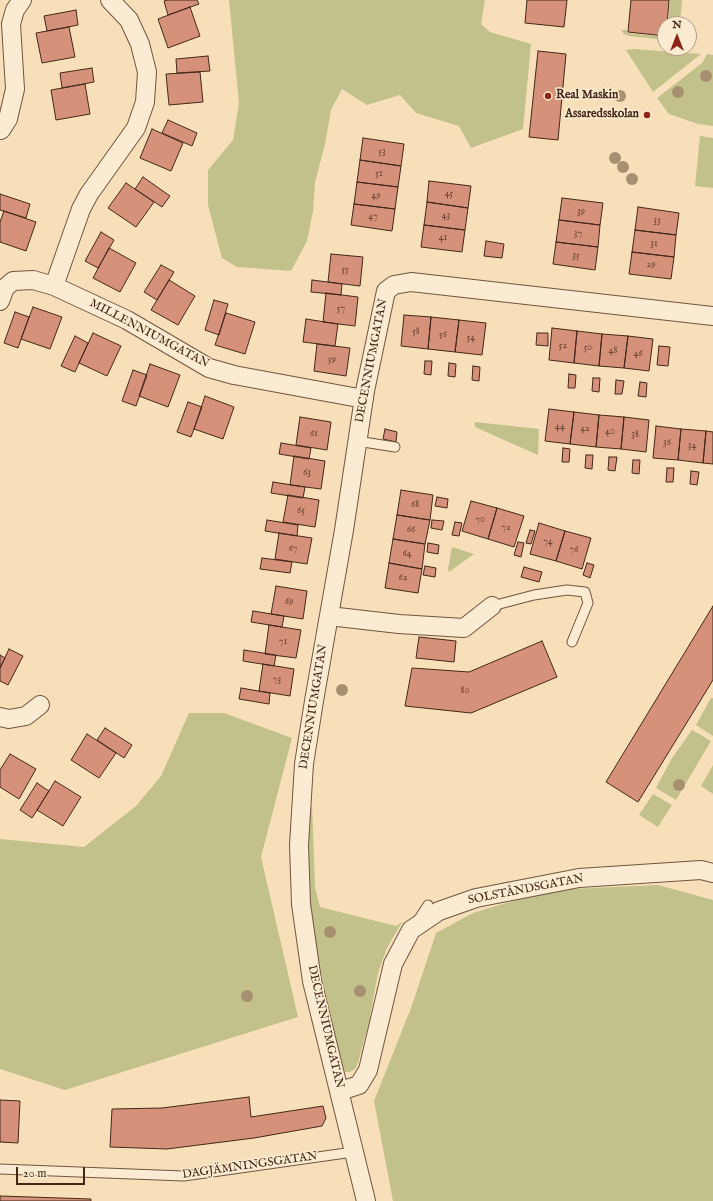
<!DOCTYPE html>
<html>
<head>
<meta charset="utf-8">
<style>
  body { margin:0 }
  #map { position:relative; width:713px; height:1201px; overflow:hidden; background:#f7e0b9; font-family:"IM FELL English",serif }
  canvas { display:block }
  .north { position:absolute; left:657px; top:16px; width:40px; height:40px; box-sizing:border-box; background:#faebd2; border:1px solid #b19d88; border-radius:50%; rotate:0deg; font-size:11px; font-weight:700; line-height:16px; text-align:center; color:#442718 }
  .north::after { content:''; display:block; margin:auto; width:14px; height:18px; background:#8f2418; clip-path:polygon(50% 0,100% 100%,50% 72%,0 100%) }
  .scale { position:absolute; left:16px; top:1167px; width:69px; height:18px; box-sizing:border-box; border:2px solid #442718; border-top:0; padding-left:5px; font-size:12px; line-height:14px; white-space:nowrap; color:#442718; -webkit-text-stroke:3px #faebd2; paint-order:stroke }
</style>
</head>
<body>
<div id="map">
<canvas width="713" height="1201"></canvas>
<div class="north">N</div>
<div class="scale">20 m</div>
</div>
<script>
const ctx = document.querySelector('canvas').getContext('2d');
ctx.lineJoin = 'round';
function fillPath(path, color) { ctx.fillStyle = color; ctx.fill(path, 'evenodd'); }
const poly = rows => new Path2D(rows.map(r => 'M' + r).join(''));
function strokePath(path, color, width, dash) { ctx.strokeStyle = color; ctx.lineWidth = width; ctx.lineCap = dash ? 'butt' : 'round'; ctx.setLineDash(dash || []); ctx.stroke(path); }
function label(font, color, halo, rows, align = 'center') {
  ctx.font = font + ' "IM FELL English",serif'; ctx.lineWidth = 3; ctx.setLineDash([]); ctx.textBaseline = 'middle'; ctx.strokeStyle = halo; ctx.fillStyle = color; for (const [text, x, y, turn = 0] of rows) {
    ctx.save(); ctx.translate(x, y); ctx.rotate((+turn || 0) * Math.PI / 180); ctx.textAlign = isNaN(turn) ? turn : align; if (halo) ctx.strokeText(text, 0, 0); ctx.fillText(text, 0, 0); ctx.restore();
  }
}
fillPath(poly([
  [229,0,485,0,481,24,490,32,531,44,523,129,471,148,459,126,416,113,400,95,367,105,342,89,331,110,325,144,315,182,313,211,307,241,291,271,237,267,222,258,208,205,208,170,233,140,239,103],
  [670,0,682,0,680,24,668,24],
  [621,30,627,30,627,33,665,37,665,40,629,36,624,34],
  [633,49,701,54,653,92,626,50],
  [707,54,713,55,713,126,698,124,669,114,657,98,702,63],
  [700,136,713,138,713,188,695,186],
  [475,422,539,429,538,455,475,427],
  [452,547,474,554,449,572,448,569],
  [711,698,713,698,713,736,696,725],
  [189,713,224,713,292,738,261,857,298,1017,65,1090,0,1069,0,839,84,847,136,806,161,776],
  [692,730,711,741,676,800,656,788,672,758],
  [713,765,713,794,701,786],
  [653,794,672,805,658,827,639,815],
  [312,803,315,887,320,907,396,926,402,922,387,948,378,973,369,1022,358,1063,355,1069,350,1072,343,1072,323,992,311,923,308,864,308,830],
  [658,885,713,900,713,1201,393,1201,374,1101,411,1008,436,933,473,913,549,890]
]), '#c3c18b');
const building = poly([
  [167,0,197,0,199,4,168,15,164,1,167,0],
  [527,0,567,0,564,27,525,23,527,0],
  [631,0,669,0,667,24,665,24,665,36,628,32,631,0],
  [190,7,200,36,168,48,158,19,190,7],
  [76,10,78,25,47,31,44,16,76,10],
  [69,27,75,57,42,63,36,33,69,27],
  [538,51,566,54,558,140,529,137,538,51],
  [208,56,210,71,177,73,176,59,208,56],
  [92,68,94,82,62,88,60,73,92,68],
  [200,72,203,102,169,105,166,74,200,72],
  [85,84,90,114,56,120,51,90,85,84],
  [168,120,197,133,192,146,162,133,168,120],
  [152,129,183,143,171,171,140,158,152,129],
  [363,138,404,144,401,166,360,160,363,138],
  [360,160,401,166,398,187,357,182,360,160],
  [143,177,170,196,162,207,135,189,143,177],
  [429,181,471,186,468,208,427,202,429,181],
  [357,182,398,187,395,209,354,204,357,182],
  [126,183,154,202,136,227,108,208,126,183],
  [0,194,30,204,26,218,0,210,0,194],
  [562,198,603,203,600,225,559,220,562,198],
  [427,202,468,208,465,230,424,225,427,202],
  [354,204,395,209,392,231,351,225,354,204],
  [638,207,679,213,676,235,635,230,638,207],
  [4,211,36,222,26,251,0,242,0,222,4,211],
  [559,220,600,225,598,247,556,242,559,220],
  [424,225,465,230,462,252,421,247,424,225],
  [635,230,676,235,674,257,632,252,635,230],
  [101,232,114,240,98,268,85,261,101,232],
  [486,241,504,244,502,258,484,256,486,241],
  [556,242,598,247,595,270,553,264,556,242],
  [109,248,136,263,120,292,93,278,109,248],
  [632,252,674,257,671,279,629,274,632,252],
  [331,254,363,257,360,286,328,282,331,254],
  [161,265,174,272,157,300,144,292,161,265],
  [169,280,195,296,178,325,151,310,169,280],
  [312,280,342,284,341,295,311,292,312,280],
  [326,293,358,297,355,326,323,322,326,293],
  [214,300,228,304,219,335,205,330,214,300],
  [33,307,62,317,50,349,21,339,33,307],
  [15,312,29,317,18,348,4,343,15,312],
  [226,313,255,322,245,354,215,345,226,313],
  [404,315,431,317,428,349,401,346,404,315],
  [431,317,459,320,455,352,428,349,431,317],
  [306,319,338,324,335,346,303,342,306,319],
  [459,320,486,323,482,355,455,352,459,320],
  [552,328,577,331,574,363,549,360,552,328],
  [577,331,602,334,599,366,574,363,577,331],
  [93,333,121,346,107,376,79,363,93,333],
  [537,333,548,333,548,346,536,345,537,333],
  [602,334,628,336,624,368,599,366,602,334],
  [75,336,88,343,75,372,61,366,75,336],
  [628,336,653,339,649,371,624,368,628,336],
  [317,344,350,348,346,376,314,371,317,344],
  [659,346,670,347,668,366,657,365,659,346],
  [425,361,432,361,431,375,424,374,425,361],
  [449,363,456,364,455,377,448,376,449,363],
  [150,364,180,375,168,407,139,396,150,364],
  [473,366,480,367,479,381,472,380,473,366],
  [133,370,147,375,136,406,122,401,133,370],
  [569,374,576,375,575,388,568,388,569,374],
  [593,378,600,378,599,392,592,391,593,378],
  [616,380,624,381,622,394,615,394,616,380],
  [640,382,647,383,646,397,638,396,640,382],
  [205,396,234,407,223,439,194,429,205,396],
  [188,402,202,407,191,437,177,432,188,402],
  [549,409,574,412,570,444,545,441,549,409],
  [574,412,599,415,596,447,570,444,574,412],
  [599,415,624,417,621,449,596,447,599,415],
  [300,417,331,422,327,450,296,445,300,417],
  [624,417,649,420,646,452,621,449,624,417],
  [656,426,681,429,678,460,653,458,656,426],
  [385,429,397,432,396,442,383,439,385,429],
  [681,429,706,431,703,463,678,460,681,429],
  [706,431,713,432,713,464,703,463,706,431],
  [281,443,311,448,309,459,279,454,281,443],
  [563,448,570,449,569,462,562,462,563,448],
  [586,455,593,455,592,469,585,468,586,455],
  [294,456,325,461,321,489,290,485,294,456],
  [609,457,617,457,615,471,608,470,609,457],
  [633,460,640,460,639,474,632,473,633,460],
  [667,468,674,468,673,482,666,482,667,468],
  [691,471,699,472,697,485,690,484,691,471],
  [273,482,305,487,303,498,271,493,273,482],
  [401,490,433,495,430,520,397,515,401,490],
  [288,495,319,500,315,527,283,522,288,495],
  [437,497,448,499,447,508,435,506,437,497],
  [471,501,497,508,488,539,462,531,471,501],
  [497,508,524,516,514,547,488,539,497,508],
  [397,515,430,520,425,544,393,539,397,515],
  [267,520,298,525,297,536,265,531,267,520],
  [432,520,444,521,442,530,431,528,432,520],
  [455,522,462,523,459,536,452,535,455,522],
  [539,523,565,531,556,561,530,554,539,523],
  [530,530,535,531,531,544,526,543,530,530],
  [565,531,591,538,582,569,556,561,565,531],
  [279,533,312,538,307,564,275,559,279,533],
  [393,539,425,544,422,569,389,563,393,539],
  [518,542,524,543,521,557,514,555,518,542],
  [428,543,439,545,438,554,427,552,428,543],
  [262,558,292,562,290,573,260,569,262,558],
  [389,563,422,569,418,593,385,588,389,563],
  [587,563,594,565,590,578,583,575,587,563],
  [425,566,436,568,435,577,423,575,425,566],
  [524,567,542,572,539,582,521,577,524,567],
  [276,586,307,591,303,619,271,614,276,586],
  [713,606,713,680,638,802,606,782,713,606],
  [253,611,284,616,282,627,251,622,253,611],
  [269,625,301,630,296,658,265,654,269,625],
  [419,637,456,641,454,662,416,658,419,637],
  [542,641,557,677,471,713,405,706,412,668,469,672,542,641],
  [9,649,23,656,8,685,0,681,0,668,9,649],
  [244,650,276,655,274,666,243,661,244,650],
  [0,655,5,658,0,668,0,655],
  [263,664,294,669,290,696,259,691,263,664],
  [241,688,270,693,269,704,239,699,241,688],
  [105,728,132,745,124,758,97,740,105,728],
  [87,734,116,753,99,778,71,760,87,734],
  [10,754,36,769,19,799,0,787,0,770,10,754],
  [55,781,81,797,63,826,37,810,55,781],
  [37,783,49,791,32,818,20,810,37,783],
  [249,1097,251,1117,323,1106,326,1118,322,1126,254,1138,167,1149,110,1147,112,1109,162,1108,249,1097],
  [0,1100,20,1101,18,1143,0,1142,0,1100],
  [0,1196,91,1199,91,1201,0,1201,0,1196]
]);
fillPath(building, '#d6917a');
strokePath(building, '#442718', 1);
const lane = poly([
  [357,441,395,447],
  [492,606,534,595,567,590,585,592,588,603,572,642],
  [419,919,428,905],
  [0,1169,184,1176,353,1152]
]);
const street = poly([
  [1,130,8,119,15,89,11,24,15,10,22,0],
  [54,286,81,209,89,194,136,128,145,102,147,72,140,44,129,20,110,0],
  [0,301,5,288,13,281,33,280,54,286,127,320,209,368,234,375,364,399],
  [329,616,399,624,464,628,492,606],
  [0,717,9,719,26,716,40,705],
  [340,1091,359,1085,368,1070,393,964,411,930,439,911,476,898,579,878,701,870,713,873],
  [366,1201,312,981,301,904,299,845,304,764,314,701,344,530,365,391,386,291,394,285,411,282,713,316]
]);
strokePath(lane, '#715540', 11);
strokePath(street, '#715540', 20);
strokePath(lane, '#faebd2', 9);
strokePath(street, '#faebd2', 18);
ctx.fillStyle = '#a69070';
for (const [x, y] of [
  [706,76],
  [678,92],
  [620,96],
  [615,158],
  [623,167],
  [632,179],
  [342,690],
  [679,785],
  [330,932],
  [360,991],
  [247,996]
]) { ctx.beginPath(); ctx.arc(x, y, 6, 0, 2 * Math.PI); ctx.fill(); }
for (const [x, y, r, color] of [
  [548,96,4,"#8f2418"],
  [647,115,4,"#8f2418"]
]) { const dot = new Path2D(); dot.arc(x, y, r, 0, 2 * Math.PI); ctx.fillStyle = color; ctx.fill(dot); strokePath(dot, '#faebd2', 1.5); }
label('10px', '#684230', null, [
  ["53",382,152],
  ["51",379,174],
  ["45",449,194],
  ["49",376,196],
  ["39",581,212],
  ["43",446,216],
  ["47",373,217],
  ["33",657,221],
  ["37",578,234],
  ["41",443,238],
  ["31",654,244],
  ["35",576,256],
  ["29",651,265],
  ["55",345,270],
  ["57",341,309],
  ["58",416,332],
  ["56",443,335],
  ["54",471,338],
  ["52",563,346],
  ["50",588,348],
  ["48",613,351],
  ["46",638,354],
  ["59",332,360],
  ["44",560,427],
  ["42",585,429],
  ["40",610,432],
  ["61",314,434],
  ["38",635,435],
  ["36",667,443],
  ["34",692,446],
  ["63",307,473],
  ["68",415,505],
  ["65",301,511],
  ["70",480,520],
  ["72",506,528],
  ["66",411,530],
  ["74",548,542],
  ["67",293,549],
  ["76",574,550],
  ["64",407,554],
  ["62",403,578],
  ["69",289,602],
  ["71",283,642],
  ["73",277,680],
  ["80",465,691]
]);
label('bold 12px', '#442718', '#faebd2', [
  ["Real Maskin",556,96],
  ["Assaredsskolan",639,115,"right"]
], 'left');
label('12px', '#442718', '#faebd2', [
  ["MILLENNIUMGATAN",149,334,28],
  ["DECENNIUMGATAN",372,361,-79],
  ["DECENNIUMGATAN",314,707,-81],
  ["SOLSTÅNDSGATAN",526,890,-11],
  ["DECENNIUMGATAN",325,1027,77],
  ["DAGJÄMNINGSGATAN",250,1166,-8]
]);
</script>
</body>
</html>
